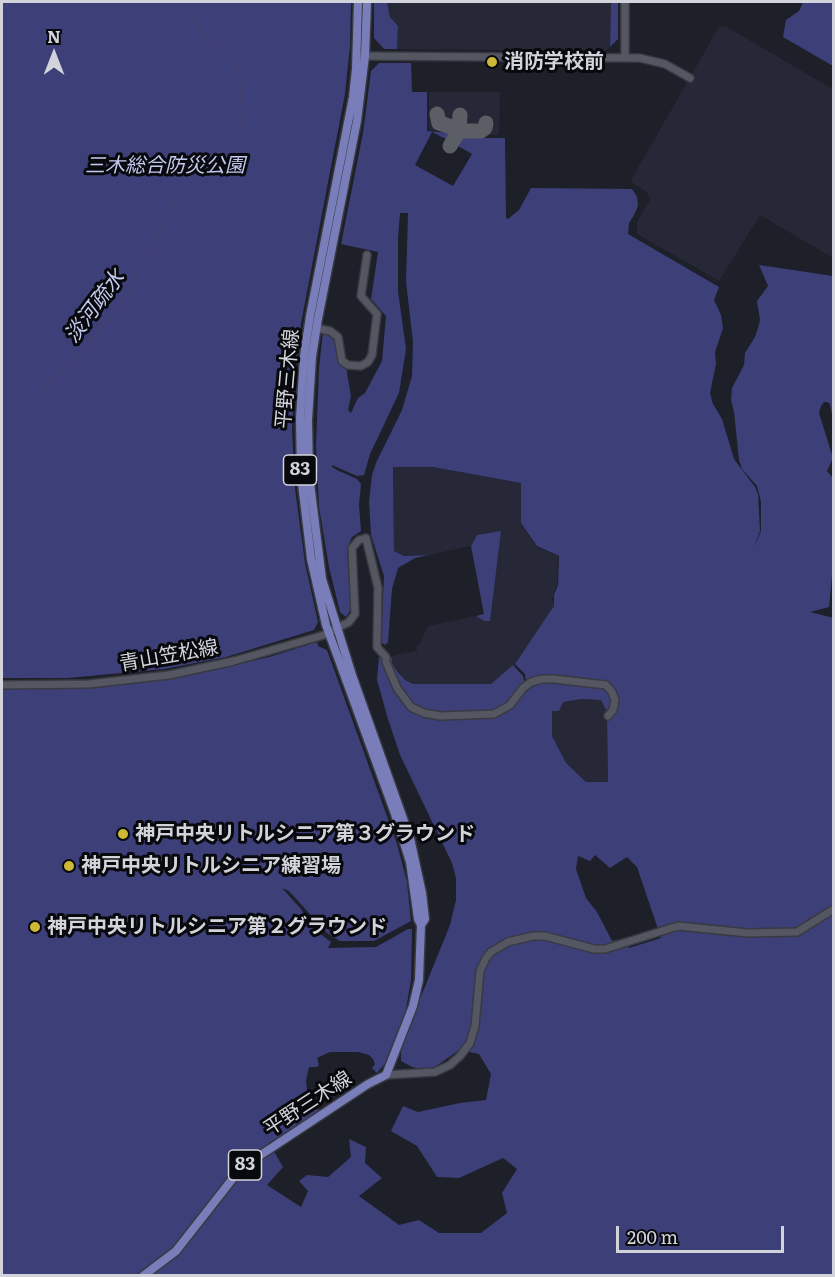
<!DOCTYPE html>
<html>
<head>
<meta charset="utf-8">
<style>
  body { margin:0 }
  #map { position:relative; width:835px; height:1277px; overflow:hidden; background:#1d1f29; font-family:Literata,serif }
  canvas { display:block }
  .frame { position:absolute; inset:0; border:3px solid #d3d4db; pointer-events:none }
  .north { position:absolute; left:24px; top:24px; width:60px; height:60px; -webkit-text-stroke:4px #08090d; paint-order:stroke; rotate:0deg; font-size:16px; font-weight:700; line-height:24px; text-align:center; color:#d3d4db }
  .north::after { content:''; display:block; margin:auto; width:21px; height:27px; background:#d3d4db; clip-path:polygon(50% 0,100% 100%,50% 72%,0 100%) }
  .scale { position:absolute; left:616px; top:1226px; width:168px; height:27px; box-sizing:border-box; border:3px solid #d3d4db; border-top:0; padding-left:8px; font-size:18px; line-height:21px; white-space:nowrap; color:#d3d4db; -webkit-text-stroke:4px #08090d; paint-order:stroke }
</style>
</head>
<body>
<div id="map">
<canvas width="835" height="1277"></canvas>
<div class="frame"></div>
<div class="north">N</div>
<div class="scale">200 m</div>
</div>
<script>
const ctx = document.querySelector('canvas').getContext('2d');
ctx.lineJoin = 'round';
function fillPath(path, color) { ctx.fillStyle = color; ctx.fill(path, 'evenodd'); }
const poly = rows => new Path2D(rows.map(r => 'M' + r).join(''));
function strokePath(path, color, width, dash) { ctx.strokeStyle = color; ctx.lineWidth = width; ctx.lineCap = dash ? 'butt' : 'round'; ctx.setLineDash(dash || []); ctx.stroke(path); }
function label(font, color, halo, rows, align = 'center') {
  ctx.font = font + ' Literata,"Noto Sans JP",serif'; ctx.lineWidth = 6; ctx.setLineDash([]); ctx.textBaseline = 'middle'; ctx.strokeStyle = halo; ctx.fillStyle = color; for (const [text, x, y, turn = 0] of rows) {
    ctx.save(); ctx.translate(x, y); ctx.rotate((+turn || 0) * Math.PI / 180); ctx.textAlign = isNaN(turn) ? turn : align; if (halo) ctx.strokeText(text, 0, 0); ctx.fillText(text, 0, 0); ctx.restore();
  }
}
fillPath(poly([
  [387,2,611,2,610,47,606,51,397,49,398,26,390,17],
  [725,26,833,89,833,258,760,215,719,281,637,234,637,222,650,200,647,192,632,183,632,178,719,27],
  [429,92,500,92,499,135,452,135,449,130,429,130],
  [418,466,433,467,521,483,521,524,537,547,558,556,557,585,552,599,555,606,524,653,515,664,491,684,413,684,405,680,392,663,392,656,417,651,416,647,419,645,428,626,476,616,484,621,490,621,477,535,471,546,429,555,404,556,394,551,393,467],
  [582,699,601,700,607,712,608,782,586,782,566,764,552,736,552,711,559,711,563,702]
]), '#262737');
fillPath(poly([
  [2,2,351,2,350,46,345,94,301,323,294,388,292,431,295,489,305,563,318,622,314,630,226,657,164,669,68,678,2,678],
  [374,2,387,2,390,17,398,26,397,49,384,49,374,38],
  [611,2,618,2,618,39,610,47],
  [803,2,833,2,833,66,783,37,786,20,799,11],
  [379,63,411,63,412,92,427,92,427,131,450,133,446,139,432,132,415,165,453,186,472,154,458,146,462,138,505,138,506,218,508,219,519,210,531,188,632,189,637,197,638,206,634,215,629,223,628,234,719,287,714,300,721,315,723,328,715,352,716,364,710,393,713,404,722,419,734,459,755,487,758,494,760,531,753,550,761,531,761,502,757,486,742,469,739,460,734,412,731,400,732,388,744,365,745,353,755,337,758,328,760,320,757,301,768,286,759,265,833,276,833,420,830,404,827,402,824,402,821,406,819,413,833,458,827,471,833,478,833,565,829,607,810,612,834,618,833,1275,2,1276,2,688,73,688,152,680,209,671,269,657,317,642,318,646,327,650,397,844,407,882,411,921,374,941,340,941,327,933,289,891,282,888,301,909,311,927,331,942,328,948,376,947,408,929,412,929,411,980,405,1015,387,1061,377,1073,372,1068,375,1064,373,1059,369,1055,358,1052,330,1052,317,1058,319,1065,317,1067,309,1067,306,1081,309,1108,321,1110,269,1143,283,1167,267,1185,301,1207,308,1191,299,1181,307,1175,328,1177,351,1157,349,1139,366,1147,365,1163,382,1178,359,1196,399,1225,419,1220,439,1233,481,1233,507,1213,502,1193,517,1169,503,1158,459,1178,437,1177,417,1146,391,1131,403,1106,418,1112,460,1103,486,1100,491,1074,479,1054,459,1050,435,1067,426,1070,412,1067,401,1061,401,1046,450,925,456,900,456,878,452,863,400,755,388,719,377,680,379,656,383,659,397,692,404,703,416,712,437,718,499,714,513,705,526,688,538,681,579,682,604,686,610,691,613,699,612,707,607,712,601,700,582,699,563,702,559,711,552,711,552,736,566,763,586,782,608,782,607,717,612,714,616,698,612,688,601,681,547,677,536,678,526,683,525,674,515,664,554,606,554,595,558,585,559,556,537,546,521,523,521,483,433,467,393,467,394,551,404,556,429,555,415,558,398,568,392,589,388,642,385,645,381,642,384,576,371,535,369,502,372,475,376,463,402,410,412,376,413,342,406,282,408,213,400,213,398,238,398,291,406,349,399,393,370,454,364,475,357,476,332,465,332,467,337,470,357,479,361,484,359,505,361,531,352,537,347,548,351,609,346,617,340,612,329,567,319,507,316,446,319,368,323,332,329,333,334,339,340,362,346,367,351,396,348,410,351,413,358,398,365,393,382,361,386,316,371,299,378,252,341,244,363,133,371,71],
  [595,855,610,868,627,857,637,867,661,938,629,948,625,938,612,941,597,912,586,898,576,869,578,856,590,861],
  [501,531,490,621,484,621,476,616,484,614,471,546,477,535],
  [392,656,392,663,397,671,405,680,413,684,491,684,513,665,523,676,525,684,513,698,497,711,439,714,421,710,407,700,389,664]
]), '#3d3f79');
strokePath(poly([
  [187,2,204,36,231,57,239,69,243,132],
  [39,393,87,346,129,292,139,267,156,240,172,205,177,197],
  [284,848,295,833,333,856]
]), '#47406a', 1.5);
strokePath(poly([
  [437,114,439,123,452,127,456,132,456,136],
  [458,133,464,131,481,131,485,128,486,123],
  [450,146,459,131,460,115]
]), '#5c5e66', 15);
const minor = poly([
  [362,56,640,58,665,64,690,78],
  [625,58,625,2],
  [316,328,330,331,338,337,342,361,348,365,361,366,368,362,372,355,377,314,361,296,367,255],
  [2,685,89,684,169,675,234,661,324,635,349,622,355,614,352,548,359,540,366,538,378,588,377,647,386,657,386,662,397,688,411,707,424,713,440,716,494,714,510,705,523,688,531,682,542,679,554,679,606,685,612,692,615,700,613,710,608,716],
  [386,1075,435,1072,450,1065,460,1056,470,1043,475,1026,480,971,486,958,491,952,508,942,533,936,545,936,594,949,605,949,678,926,748,933,797,932,834,909]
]);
const major = poly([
  [367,2,365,56,357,121,318,319,312,357,308,420,309,475,322,579,352,675,410,838,422,893,425,919,421,925],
  [143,1276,176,1251,241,1168,368,1084,386,1075,413,1006,419,980,421,925,418,919,410,862,395,814,326,625,311,559,301,475,300,418,304,356,310,316,353,97,356,69,358,2]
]);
strokePath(minor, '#393a41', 10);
strokePath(major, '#393a41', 11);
strokePath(minor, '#545662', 7);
strokePath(major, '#797eba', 8);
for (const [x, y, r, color] of [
  [492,62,6,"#ceb837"],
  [123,834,6,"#ceb837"],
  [69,866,6,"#ceb837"],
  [35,927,6,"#ceb837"]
]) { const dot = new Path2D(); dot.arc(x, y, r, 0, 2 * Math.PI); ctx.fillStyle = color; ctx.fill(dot); strokePath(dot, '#08090d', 2); }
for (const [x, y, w] of [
  [300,470,33],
  [245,1165,33]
]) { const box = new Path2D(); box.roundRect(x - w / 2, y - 15, w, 30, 4.5); ctx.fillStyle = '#08090d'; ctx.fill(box); strokePath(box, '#d3d4db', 1.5); }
label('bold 18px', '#d3d4db', null, [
  ["83",300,470],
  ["83",245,1165]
]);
label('bold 20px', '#d3d4db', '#08090d', [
  ["消防学校前",504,62],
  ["神戸中央リトルシニア第３グラウンド",135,834],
  ["神戸中央リトルシニア練習場",81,866],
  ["神戸中央リトルシニア第２グラウンド",47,927]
], 'left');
label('italic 20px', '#c3c8ef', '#08090d', [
  ["三木総合防災公園",165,166]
]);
label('20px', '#d3d4db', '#08090d', [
  ["平野三木線",288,379,-85],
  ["青山笠松線",169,656,-10],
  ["平野三木線",308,1104,-33]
]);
label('italic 21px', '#c5caf1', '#08090d', [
  ["淡河疏水",95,307,-53]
]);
</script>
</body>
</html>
